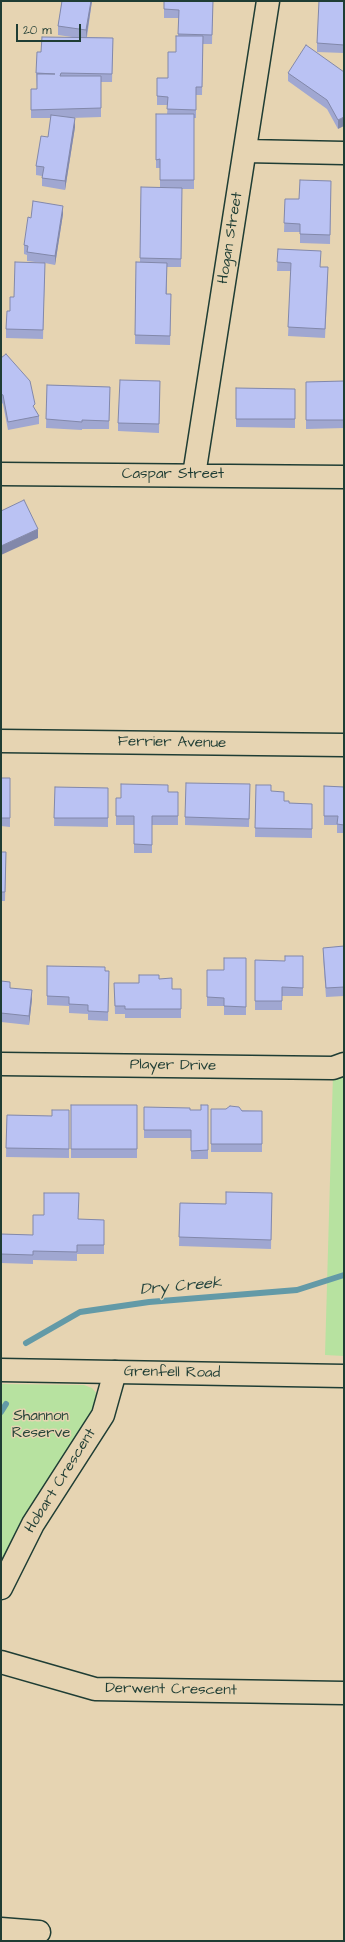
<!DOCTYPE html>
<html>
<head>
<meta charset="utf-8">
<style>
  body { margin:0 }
  #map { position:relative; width:345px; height:1942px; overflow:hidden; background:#e6d4b2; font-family:"Architects Daughter",sans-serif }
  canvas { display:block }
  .frame { position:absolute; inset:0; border:2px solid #1f3d34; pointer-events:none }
  .scale { position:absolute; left:16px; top:24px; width:65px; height:18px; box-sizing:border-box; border:2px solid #1f3d34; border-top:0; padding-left:5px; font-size:12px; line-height:14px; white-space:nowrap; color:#1f3d34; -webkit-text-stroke:3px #e6d4b2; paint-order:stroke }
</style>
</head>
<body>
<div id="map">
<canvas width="345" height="1942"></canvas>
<div class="frame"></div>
<div class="scale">20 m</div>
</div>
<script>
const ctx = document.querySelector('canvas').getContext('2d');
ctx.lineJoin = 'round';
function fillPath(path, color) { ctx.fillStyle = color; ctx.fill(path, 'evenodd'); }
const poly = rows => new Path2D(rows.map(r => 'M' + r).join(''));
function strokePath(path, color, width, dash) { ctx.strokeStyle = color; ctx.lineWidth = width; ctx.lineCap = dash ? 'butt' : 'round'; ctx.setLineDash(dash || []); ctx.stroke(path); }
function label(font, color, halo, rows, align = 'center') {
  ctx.font = font + ' "Architects Daughter",sans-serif'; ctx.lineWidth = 3; ctx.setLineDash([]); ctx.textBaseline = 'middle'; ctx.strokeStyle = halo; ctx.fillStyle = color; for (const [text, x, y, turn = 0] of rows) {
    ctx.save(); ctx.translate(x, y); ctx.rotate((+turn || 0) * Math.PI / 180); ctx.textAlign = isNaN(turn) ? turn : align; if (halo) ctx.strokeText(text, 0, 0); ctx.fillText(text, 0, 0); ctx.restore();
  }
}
fillPath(poly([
  [344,1071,344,1356,325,1355,333,1074],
  [1,1384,84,1385,92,1388,97,1394,99,1404,1,1570]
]), '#b7e2a0');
strokePath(poly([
  [26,1343,80,1312,149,1302,297,1290,344,1275],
  [1,1412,6,1404]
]), '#639aa7', 6);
const minor = poly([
  [245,151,344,153],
  [1,474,344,477],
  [194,475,268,1],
  [1,741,344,745],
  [1,1064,333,1068,344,1064],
  [1,1588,33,1524,103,1415,115,1372],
  [1,1662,95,1689,344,1693],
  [1,1929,39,1932]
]);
const major = poly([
  [1,1370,344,1376]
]);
strokePath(minor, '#1f3d34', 25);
strokePath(major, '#1f3d34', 25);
strokePath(minor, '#e6d4b2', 22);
strokePath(major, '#e6d4b2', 22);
fillPath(poly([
  [62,1,92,1,87,37,113,38,112,82,101,82,101,117,71,118,75,127,65,190,42,186,42,176,36,175,36,166,48,137,51,118,31,118,31,89,37,89,36,73,41,52,72,37,58,35,58,26],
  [164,1,213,1,212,44,203,44,202,95,196,95,196,118,194,118,194,189,182,189,181,267,167,267,167,294,171,294,170,345,135,344,136,262,140,262,141,187,160,187,160,168,156,168,156,114,167,114,168,105,157,105,157,78,168,78,176,52,178,36,179,18,164,18],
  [344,1,344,53,317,52,317,43],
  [344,72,338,129,327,109,288,81,288,73],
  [331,181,330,244,300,243,300,232,284,232,285,199,299,199],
  [63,214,55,265,45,263,43,339,6,338,6,329,10,311,14,297,43,263,27,261,27,255,24,254,24,245,31,218],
  [278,249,328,276,325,338,288,336,291,271,277,271],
  [1,358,35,409,39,416,39,424,8,430,3,404,1,402],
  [160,381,159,433,118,431,118,423],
  [344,381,344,428,306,429,306,382],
  [47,385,110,387,109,429,82,429,82,430,46,428],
  [236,388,295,389,295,428,236,427],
  [1,778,10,778,10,827,1,826],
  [256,785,271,791,284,801,289,803,312,804,312,838,255,837],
  [324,786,344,787,344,833,337,833,337,825,324,825],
  [55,787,108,788,108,827,54,826],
  [168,792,178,792,178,825,152,825,152,853,134,853,134,825,116,825,116,798,121,798],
  [250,793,249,827,185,825,185,817],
  [1,852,6,852,5,901,1,901,1,911],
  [344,946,344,996,326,997,323,957,323,948],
  [303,956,303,996,282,996,282,1010,255,1010,255,960,285,961],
  [246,958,246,1015,224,1015,224,1006,207,1006,207,970,224,970],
  [47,966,109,971,108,1021,88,1020,88,1014,69,1013,69,1006,47,1005],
  [159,979,172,989,181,989,181,1018,125,1018,125,1014,115,1014,114,983,139,983],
  [1,981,10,988,32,999,29,1025,1,1022],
  [71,1105,137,1105,137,1158,71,1158],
  [208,1105,208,1159,191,1159,191,1138,144,1138,144,1107,190,1110,201,1110],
  [211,1109,262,1111,262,1152,211,1152],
  [69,1110,69,1158,6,1157,7,1115,52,1116],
  [272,1193,271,1249,179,1246,180,1203,226,1204],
  [78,1219,104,1220,104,1254,77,1254,77,1261,33,1260,33,1264,1,1263,1,1234,33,1235]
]), '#a0a7d1');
fillPath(poly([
  [91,1,92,1,86,39,86,30],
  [344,117,344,126,338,129,338,120],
  [75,118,75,127,65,190,65,181],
  [63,206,63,214,55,265,55,256],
  [38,529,38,538,1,555,1,546],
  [32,990,32,999,29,1025,29,1016]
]), '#8288aa');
const building = poly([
  [62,1,91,1,86,30,58,26,62,1],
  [164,1,213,1,212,35,178,34,179,10,164,9,164,1],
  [319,1,344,1,344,45,317,43,319,1],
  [176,36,203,36,202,87,196,87,196,110,167,109,168,97,157,96,157,78,168,78,168,52,176,52,176,36],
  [42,37,113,38,112,74,61,73,60,76,101,76,101,108,31,110,31,89,37,89,37,74,55,74,36,73,37,52,41,52,42,37],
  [306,45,344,72,344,117,338,120,327,100,288,73,306,45],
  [156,114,194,114,194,180,160,180,160,159,156,160,156,114],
  [51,115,75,118,65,181,42,178,44,167,36,166,41,136,48,137,51,115],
  [300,180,331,181,330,235,300,234,300,224,284,223,285,199,299,199,300,180],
  [141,187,182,188,181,259,140,258,141,187],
  [33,201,63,206,55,256,27,252,28,246,24,245,28,217,31,218,33,201],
  [278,249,321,251,320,267,328,267,325,329,288,327,291,263,277,262,278,249],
  [15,262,45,263,43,330,6,329,7,311,10,311,10,297,14,297,15,262],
  [136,262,167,263,166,294,171,294,170,336,135,335,136,262],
  [6,354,30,381,35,404,33,406,39,416,8,422,3,395,1,394,1,358,6,354],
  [120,380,160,381,159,424,118,423,120,380],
  [344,381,344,420,306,420,306,382,344,381],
  [47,385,110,387,109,421,82,420,82,422,46,419,47,385],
  [236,388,295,389,295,419,236,419,236,388],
  [24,500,38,529,1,546,1,511,24,500],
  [1,778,10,778,10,818,1,818,1,778],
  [186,783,250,784,249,819,185,817,186,783],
  [121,784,168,785,168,792,178,792,178,816,152,816,152,845,134,844,134,816,116,816,116,798,121,798,121,784],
  [256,785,271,785,271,791,284,792,284,801,289,801,289,803,312,804,312,829,255,828,256,785],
  [324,786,344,787,344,825,337,824,338,816,324,816,324,786],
  [55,787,108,788,108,818,54,818,55,787],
  [1,852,6,852,5,892,1,892,1,852],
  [344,946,344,987,326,988,323,948,344,946],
  [285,956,303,956,303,988,282,987,282,1001,255,1001,255,960,285,961,285,956],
  [224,958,246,958,246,1007,224,1006,224,998,207,997,207,970,224,970,224,958],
  [47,966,105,967,105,971,109,971,108,1012,88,1011,88,1005,69,1004,69,997,47,996,47,966],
  [139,975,159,975,159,979,172,978,172,989,181,989,181,1009,125,1009,125,1006,115,1006,114,983,139,983,139,975],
  [1,981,10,982,10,988,32,990,29,1016,1,1013,1,981],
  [71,1105,137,1105,137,1149,71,1149,71,1105],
  [201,1105,208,1105,208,1150,191,1151,191,1130,144,1130,144,1107,190,1108,190,1110,201,1110,201,1105],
  [230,1106,239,1107,242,1111,262,1111,262,1144,211,1144,211,1109,226,1109,230,1106],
  [52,1110,69,1110,69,1149,6,1148,7,1115,52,1116,52,1110],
  [226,1192,272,1193,271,1240,179,1237,180,1203,226,1204,226,1192],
  [44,1193,79,1193,78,1219,104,1220,104,1245,77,1245,77,1252,33,1251,33,1255,1,1254,1,1234,33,1235,33,1215,44,1215,44,1193]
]);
fillPath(building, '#bac2f3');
strokePath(building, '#8288aa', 1);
label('15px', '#1f3d34', '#e6d4b2', [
  ["Hogan Street",231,238,-81],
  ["Caspar Street",173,475],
  ["Ferrier Avenue",172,743,1],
  ["Player Drive",173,1066,1],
  ["Grenfell Road",172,1373,1],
  ["Hobart Crescent",61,1481,-58],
  ["Derwent Crescent",171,1690,1]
]);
label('15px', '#274539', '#e6d4b2', [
  ["Shannon",41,1417],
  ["Reserve",41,1434]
]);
label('italic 16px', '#25453e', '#e6d4b2', [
  ["Dry Creek",181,1287,-5]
]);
</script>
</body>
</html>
